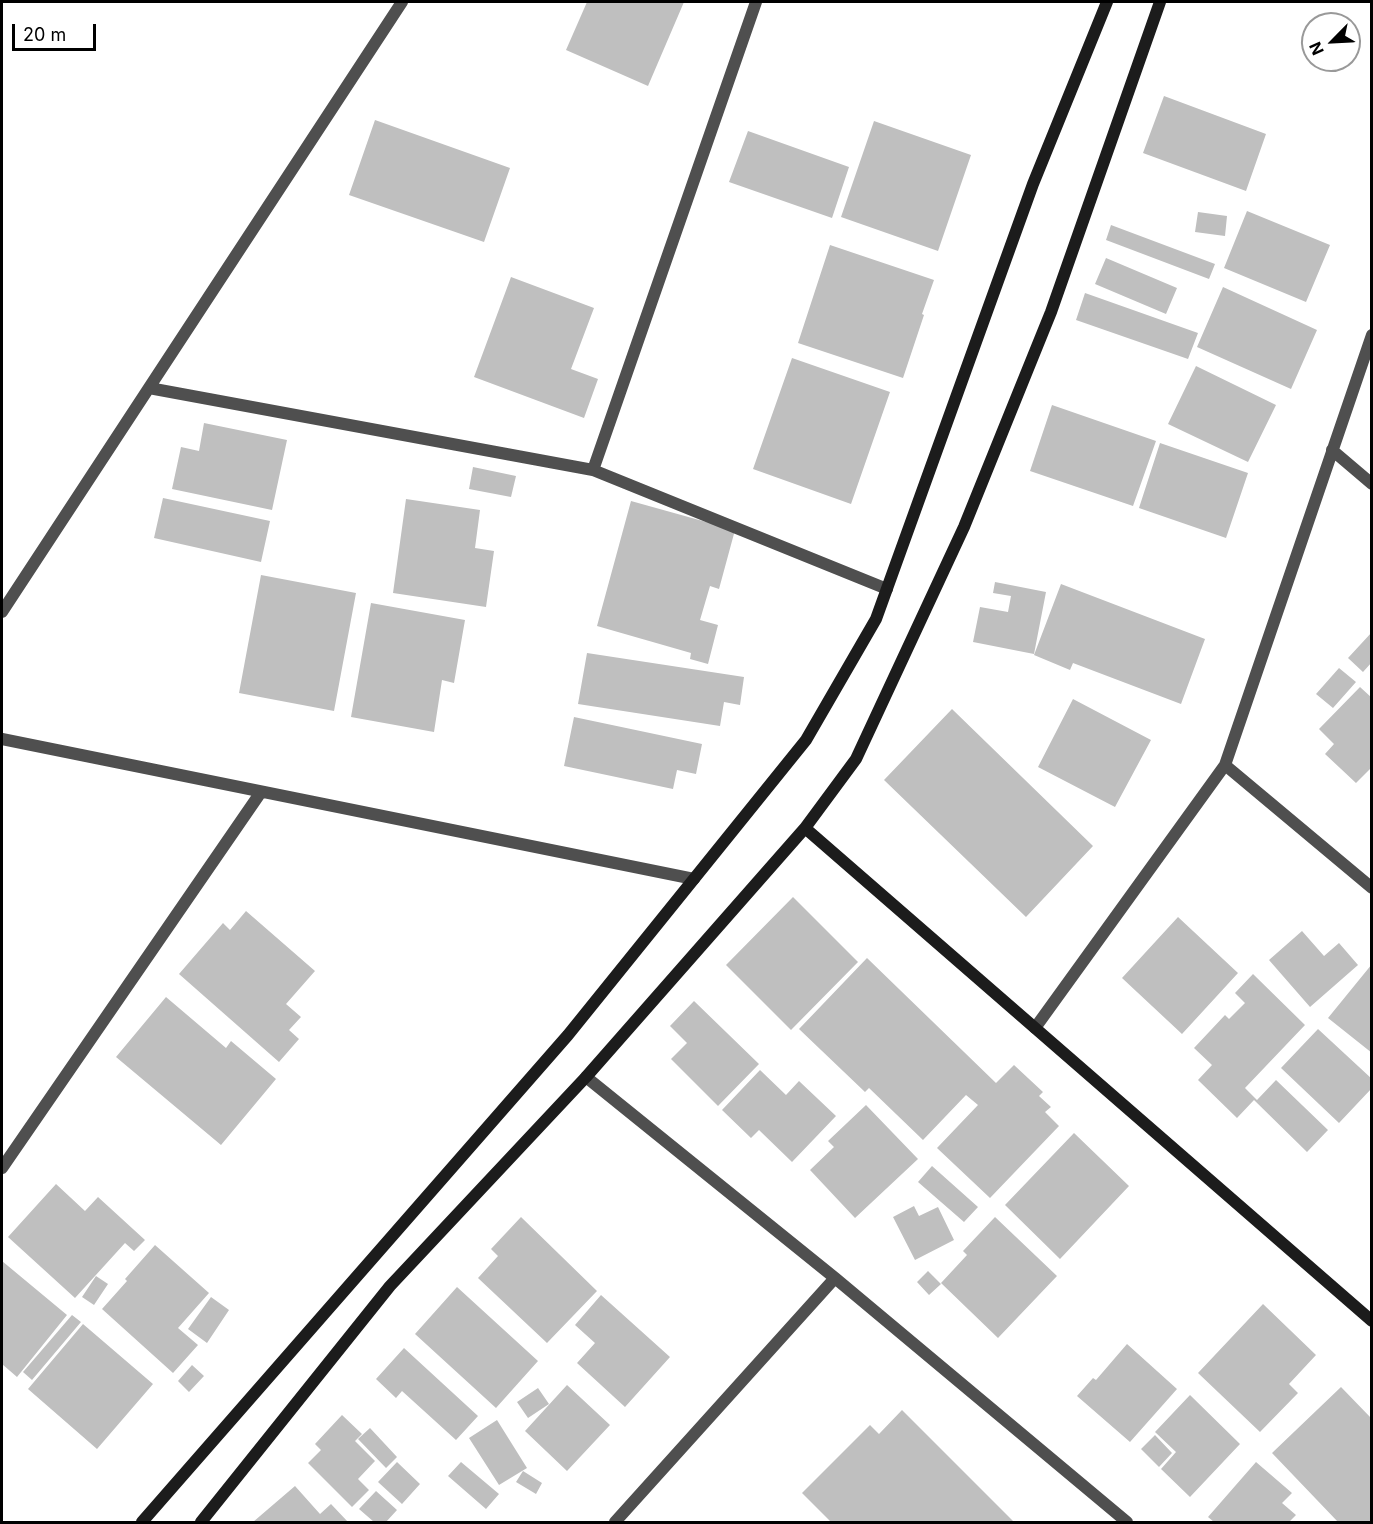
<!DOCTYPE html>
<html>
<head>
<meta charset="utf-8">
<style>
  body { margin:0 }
  #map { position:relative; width:1373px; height:1524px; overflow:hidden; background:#fff; font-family:Inter,sans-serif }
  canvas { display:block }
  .frame { position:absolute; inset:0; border:3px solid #000; pointer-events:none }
  .north { position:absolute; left:1301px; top:12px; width:60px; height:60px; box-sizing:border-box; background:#fff; border:2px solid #999; border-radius:50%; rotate:246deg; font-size:16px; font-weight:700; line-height:24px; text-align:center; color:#000 }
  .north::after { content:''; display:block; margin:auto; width:21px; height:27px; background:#000; clip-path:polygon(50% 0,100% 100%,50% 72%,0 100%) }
  .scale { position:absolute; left:12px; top:24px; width:84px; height:27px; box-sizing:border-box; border:3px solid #000; border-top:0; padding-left:8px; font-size:18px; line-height:21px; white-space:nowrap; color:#000; -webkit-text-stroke:4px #fff; paint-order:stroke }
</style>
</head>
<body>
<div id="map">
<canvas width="1373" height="1524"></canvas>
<div class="frame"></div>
<div class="north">N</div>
<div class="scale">20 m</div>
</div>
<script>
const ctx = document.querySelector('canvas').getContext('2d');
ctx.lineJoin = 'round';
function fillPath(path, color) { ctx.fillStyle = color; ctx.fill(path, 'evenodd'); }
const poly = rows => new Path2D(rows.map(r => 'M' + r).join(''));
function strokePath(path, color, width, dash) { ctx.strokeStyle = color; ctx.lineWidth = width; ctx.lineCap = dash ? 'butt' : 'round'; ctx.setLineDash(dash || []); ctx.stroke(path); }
fillPath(poly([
  [587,2,684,2,648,86,566,50],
  [1164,96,1266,134,1246,191,1143,153],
  [375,120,510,168,484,242,349,195],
  [874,121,971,155,938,251,841,217],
  [748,131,849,167,832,218,729,182],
  [1247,211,1330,245,1306,302,1224,268],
  [1198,212,1227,216,1225,236,1195,232],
  [1111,225,1215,264,1209,279,1106,240],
  [830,245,934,280,922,314,924,315,903,378,798,343],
  [1106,258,1177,288,1166,314,1095,284],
  [511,277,594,308,571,369,598,379,584,418,474,377],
  [1223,287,1317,330,1291,389,1197,347],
  [1085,293,1198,333,1188,359,1076,320],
  [792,358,890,392,851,504,753,469],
  [1196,366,1276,405,1248,462,1168,424],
  [1052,405,1156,441,1133,506,1030,471],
  [204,423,287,440,272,510,172,489,181,447,199,451],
  [1160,443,1248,473,1226,538,1139,508],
  [473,467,516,476,511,497,469,489],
  [163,498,270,521,261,562,154,538],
  [406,499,480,510,475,548,494,551,486,607,393,593],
  [631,501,735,530,719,589,710,586,700,620,718,625,708,664,690,659,691,653,597,626],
  [261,575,356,593,334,711,239,693],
  [995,582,1046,592,1034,654,973,642,980,607,1008,612,1011,596,993,593],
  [1061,584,1205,639,1181,704,1073,663,1070,670,1034,655],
  [371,603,465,620,454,683,442,680,434,732,351,717],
  [1372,632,1372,662,1363,672,1348,658],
  [587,653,744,677,740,705,724,702,720,726,578,704],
  [1339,668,1356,682,1333,708,1316,694],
  [1360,687,1372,698,1372,767,1356,783,1325,754,1334,744,1319,729],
  [1073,699,1151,740,1115,807,1038,767],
  [952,709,1093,846,1026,917,884,780],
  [574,717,702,744,696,774,677,770,673,789,564,766],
  [793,897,858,962,791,1030,726,965],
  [246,911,315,971,286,1004,301,1017,289,1030,299,1039,279,1062,179,974,223,923,230,930],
  [1178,917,1238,973,1182,1034,1122,978],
  [1302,931,1324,956,1339,943,1358,965,1310,1007,1269,960],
  [867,958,996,1083,1014,1065,1043,1092,1039,1096,1051,1107,1045,1112,1059,1126,990,1198,937,1148,978,1105,966,1095,923,1140,869,1088,865,1092,799,1029],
  [1372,964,1372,1053,1328,1018],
  [1253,974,1305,1025,1245,1088,1257,1100,1276,1080,1328,1130,1307,1152,1254,1100,1237,1118,1198,1080,1212,1065,1194,1048,1225,1015,1229,1019,1245,1003,1235,993],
  [166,997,226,1048,231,1041,276,1079,221,1145,116,1057],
  [694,1001,759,1064,718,1106,671,1059,687,1043,670,1026],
  [1318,1029,1372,1079,1372,1088,1339,1123,1281,1068],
  [760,1070,786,1095,799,1081,836,1116,792,1162,759,1130,751,1138,722,1110],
  [866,1105,918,1159,855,1218,810,1170,834,1147,828,1141],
  [1074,1133,1129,1186,1060,1259,1005,1205],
  [932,1166,978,1207,964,1222,918,1182],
  [56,1184,85,1211,98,1197,145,1240,134,1251,125,1243,75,1298,8,1237],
  [914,1206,919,1216,938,1207,954,1240,915,1260,893,1217],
  [521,1217,597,1291,547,1343,478,1278,498,1256,491,1249],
  [995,1217,1057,1276,998,1338,941,1283,967,1255,963,1251],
  [155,1245,209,1293,178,1328,198,1345,173,1373,102,1309,127,1281,125,1279],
  [2,1261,67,1315,17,1377,2,1364],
  [928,1271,941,1284,929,1295,917,1282],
  [96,1276,108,1284,94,1305,82,1297],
  [457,1287,538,1361,496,1408,415,1334],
  [601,1295,670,1357,625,1407,577,1363,595,1343,575,1325],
  [211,1297,229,1310,207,1343,188,1329],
  [1263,1304,1316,1355,1289,1384,1298,1393,1260,1432,1198,1373],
  [72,1315,81,1322,32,1380,23,1372],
  [83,1324,153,1384,97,1449,28,1389],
  [1127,1344,1177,1389,1130,1442,1077,1396,1093,1378,1096,1380],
  [404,1348,478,1416,456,1440,402,1391,396,1398,376,1379],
  [192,1365,204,1376,189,1392,178,1381],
  [567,1385,610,1425,567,1471,525,1431],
  [1341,1387,1372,1419,1372,1522,1338,1522,1272,1453],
  [538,1388,549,1404,528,1418,517,1402],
  [1190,1395,1240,1444,1190,1497,1161,1469,1176,1452,1155,1432],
  [902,1410,1014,1522,831,1522,802,1493,870,1425,879,1434],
  [342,1415,362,1434,355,1441,375,1461,358,1479,369,1490,352,1507,308,1463,321,1450,315,1444],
  [497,1420,527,1468,499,1485,469,1438],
  [370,1428,397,1457,386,1468,358,1439],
  [1155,1435,1172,1453,1159,1467,1141,1449],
  [397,1462,420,1484,402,1504,378,1482],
  [461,1462,499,1494,486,1509,448,1476],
  [1256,1462,1292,1493,1282,1503,1296,1515,1289,1522,1214,1522,1208,1517],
  [523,1471,542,1483,536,1494,516,1482],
  [295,1486,320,1514,331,1504,348,1522,253,1522],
  [376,1491,397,1510,386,1522,374,1522,359,1509]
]), '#bfbfbf');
strokePath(poly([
  [149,388,593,470,756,2],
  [1332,450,1372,484],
  [593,470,887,589],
  [2,612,402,2],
  [2,739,694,879],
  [1225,765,1372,888],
  [1035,1028,1225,765,1372,335],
  [586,1077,835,1278,1127,1522],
  [2,1168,261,792],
  [615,1522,835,1278]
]), '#4f4f4f', 12);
strokePath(poly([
  [805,828,1372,1321],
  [142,1522,568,1035,806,740,876,619,1033,184,1107,2],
  [201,1522,390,1286,586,1077,805,828,856,759,964,527,1051,312,1160,2]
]), '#1c1c1c', 12);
</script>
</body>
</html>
